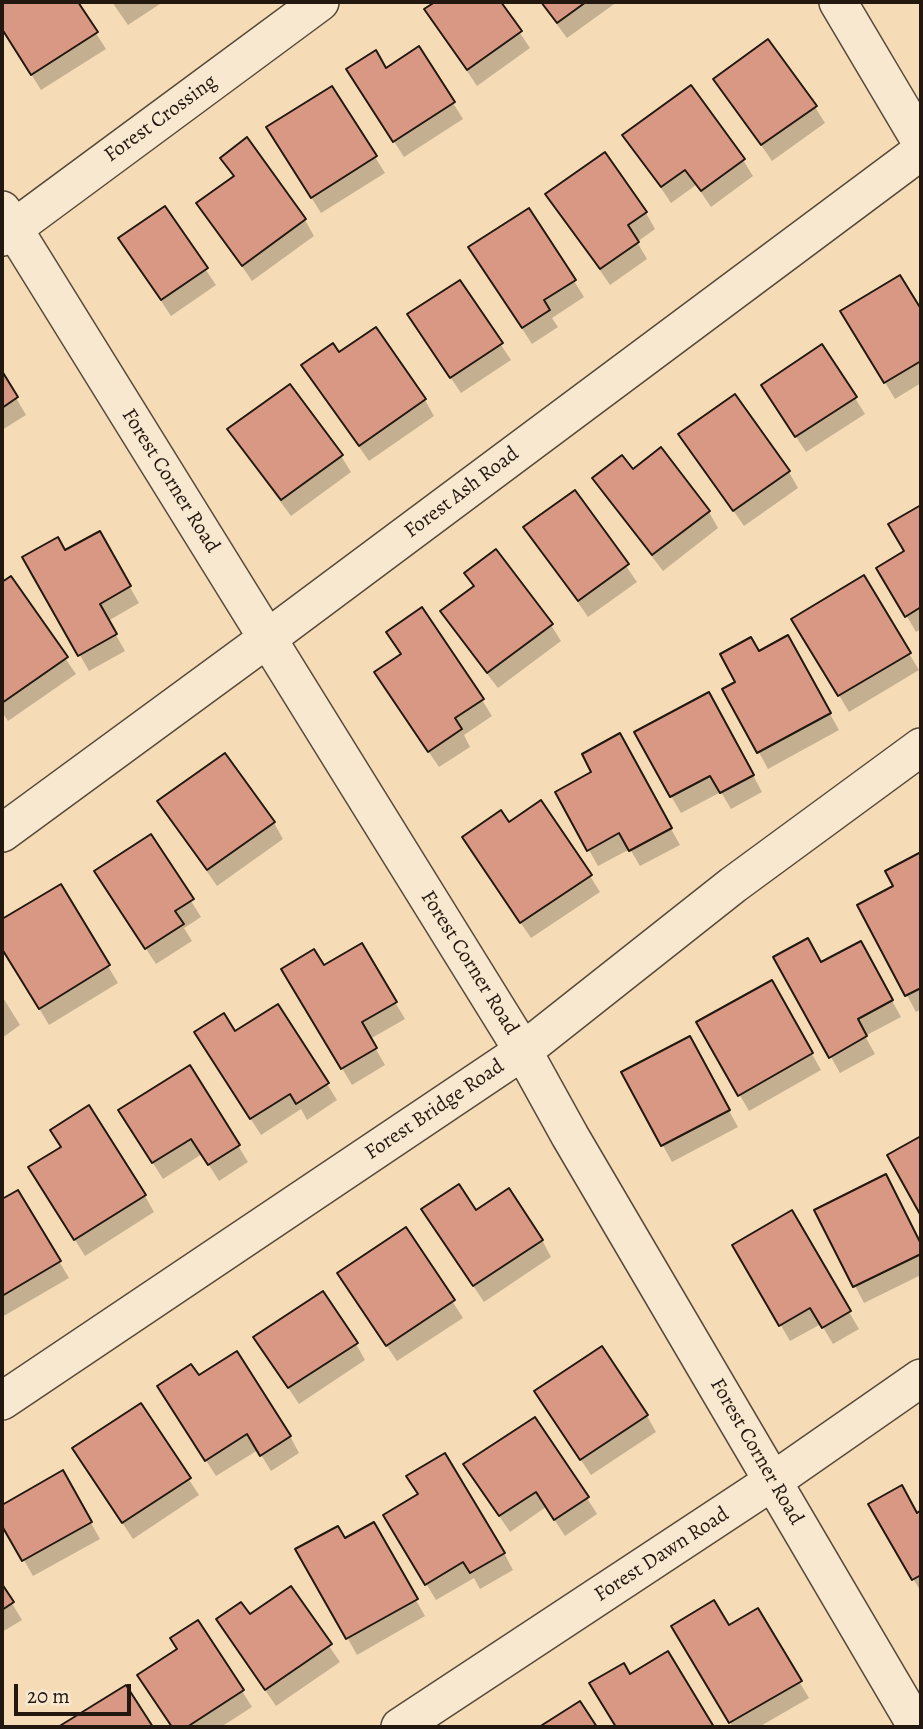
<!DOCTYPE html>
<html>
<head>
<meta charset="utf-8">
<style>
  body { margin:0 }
  #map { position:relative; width:923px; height:1729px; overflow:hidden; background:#f5dcb6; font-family:Alegreya,serif }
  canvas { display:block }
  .frame { position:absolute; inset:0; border:4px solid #22180f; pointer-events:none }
  .scale { position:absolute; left:14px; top:1684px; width:117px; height:32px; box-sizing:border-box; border:4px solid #22180f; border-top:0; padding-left:9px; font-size:21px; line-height:24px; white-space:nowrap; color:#22180f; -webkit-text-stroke:5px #f8e8d0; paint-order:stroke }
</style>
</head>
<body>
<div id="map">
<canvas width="923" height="1729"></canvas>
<div class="frame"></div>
<div class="scale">20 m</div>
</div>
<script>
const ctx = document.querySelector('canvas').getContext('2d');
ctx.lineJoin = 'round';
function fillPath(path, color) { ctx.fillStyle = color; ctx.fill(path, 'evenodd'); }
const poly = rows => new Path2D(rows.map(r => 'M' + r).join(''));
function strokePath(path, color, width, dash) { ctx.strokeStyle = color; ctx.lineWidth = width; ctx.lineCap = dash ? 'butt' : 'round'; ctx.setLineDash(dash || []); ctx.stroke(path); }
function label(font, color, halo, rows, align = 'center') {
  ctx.font = font + ' Alegreya,serif'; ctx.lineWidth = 7; ctx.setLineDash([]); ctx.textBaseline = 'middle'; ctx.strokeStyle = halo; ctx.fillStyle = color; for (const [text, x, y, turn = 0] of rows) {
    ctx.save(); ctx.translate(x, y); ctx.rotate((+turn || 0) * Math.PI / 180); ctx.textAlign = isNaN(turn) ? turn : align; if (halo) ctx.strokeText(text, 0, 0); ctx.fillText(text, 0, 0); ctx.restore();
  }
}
fillPath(poly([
  [2,2,76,2,106,49,41,90,2,28],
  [112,2,163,2,128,25],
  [438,2,499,2,530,48,477,86,426,10],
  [540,2,617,2,567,38],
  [386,70,453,103,463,119,404,157,358,86],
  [715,79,815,107,825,123,772,161],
  [625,135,743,160,753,176,711,207,696,185,671,203],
  [278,144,375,157,385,173,321,213],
  [222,158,305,220,314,236,252,281,199,204,234,178],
  [548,194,646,213,655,229,637,242,647,259,610,285],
  [164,208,216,285,171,316,120,239],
  [480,264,574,281,584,297,552,318,558,327,532,344],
  [899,277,921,313,921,383,895,399,852,328],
  [459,282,511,360,461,393,419,331],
  [339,355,425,400,434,416,369,461,313,381],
  [2,374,26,415,2,430],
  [855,398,865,414,806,452,773,402],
  [230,430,341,456,351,472,291,516,239,446],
  [681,435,789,472,798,488,744,526],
  [633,472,709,512,718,528,663,571,604,495,595,478],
  [575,492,637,582,588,617,526,527],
  [921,507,921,629,916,632,879,568,906,552,890,525],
  [99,533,139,603,108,621,125,651,89,671,25,558,65,552],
  [466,573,551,625,561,641,498,688,452,628,442,611,474,588],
  [10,578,76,674,8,721,2,712,2,584],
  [863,578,919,670,849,712,794,619],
  [787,637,839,730,768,769,725,690,738,683],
  [386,689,482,700,492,716,464,735,470,747,439,767],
  [718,710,762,792,731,809,721,792,681,813,671,796],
  [629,752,680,845,640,866,630,849,598,866,557,793],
  [159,802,274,823,283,839,217,886],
  [508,824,590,876,600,892,531,938,474,854],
  [150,836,201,917,184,928,192,941,156,964,106,888],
  [921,854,921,1009,916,1012,859,906,895,887,888,872],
  [60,886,118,983,49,1025,2,946,2,921],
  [860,943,901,1017,865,1036,875,1054,840,1073,775,958,821,964],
  [361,945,405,1019,370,1039,385,1065,352,1085,283,970,323,968],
  [771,982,821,1070,749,1111,698,1023],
  [2,996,20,1025,2,1038],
  [235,1034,327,1084,337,1100,307,1120,301,1109,261,1135,206,1049],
  [698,1055,738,1127,672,1162,623,1073],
  [190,1067,248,1162,219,1181,202,1154,163,1179,130,1127],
  [63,1148,145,1196,154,1212,85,1256,40,1184],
  [18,1192,69,1278,2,1317,2,1202],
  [895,1193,921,1245,921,1275,864,1303,816,1211],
  [476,1213,542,1240,551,1257,484,1302,433,1226],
  [791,1213,859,1329,833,1344,821,1324,790,1341,734,1245],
  [406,1229,463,1318,397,1361,348,1289],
  [356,1344,365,1360,299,1404,265,1353],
  [169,1403,290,1436,299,1453,271,1471,258,1450,216,1476],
  [140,1405,199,1495,133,1539,84,1465],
  [546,1408,647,1416,656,1432,591,1475],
  [62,1472,100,1539,33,1576,2,1522,2,1507],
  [475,1481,587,1498,597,1514,565,1536,546,1507,510,1532],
  [870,1505,916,1515,921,1512,921,1592],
  [385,1516,504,1553,513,1570,480,1589,474,1578,436,1600],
  [373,1525,425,1616,357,1655,298,1550,345,1541],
  [2,1587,22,1620,2,1632],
  [290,1589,340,1662,276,1706,218,1620,250,1616],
  [757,1611,809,1698,759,1727,733,1727,673,1627,729,1627],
  [242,1691,252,1707,221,1727,172,1727,149,1692]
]), '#0003');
const building = poly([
  [2,2,78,2,98,32,31,75,2,29,2,2],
  [435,2,501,2,522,31,467,70,424,9,435,2],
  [541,2,586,2,557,23,541,2],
  [768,39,817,106,761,145,713,79,768,39],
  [419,46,455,102,393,142,346,69,376,50,386,68,419,46],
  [691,85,745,159,701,191,685,170,661,187,622,135,691,85],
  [332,86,377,156,311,198,266,127,332,86],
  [247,137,306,219,242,266,196,203,234,176,220,158,247,137],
  [605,152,647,212,628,225,639,242,600,269,545,194,605,152],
  [165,206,208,268,161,300,118,238,165,206],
  [529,208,576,280,544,300,550,310,522,328,468,247,529,208],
  [900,275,921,309,921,361,884,383,840,311,900,275],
  [460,280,503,343,450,378,407,314,460,280],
  [376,327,426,399,359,446,301,365,333,343,339,352,376,327],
  [822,344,857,397,795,437,761,385,822,344],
  [2,371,18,397,2,408,2,371],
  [290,384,343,455,281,500,227,429,290,384],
  [735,394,790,471,733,511,678,434,735,394],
  [661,447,710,511,652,555,592,478,622,455,633,469,661,447],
  [575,490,629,564,578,601,523,527,575,490],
  [921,505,921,607,905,617,876,568,904,551,888,524,921,505],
  [100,531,131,586,100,604,117,634,78,656,22,557,58,537,65,550,100,531],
  [496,549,553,624,487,673,440,611,474,586,464,573,496,549],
  [864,575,911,653,838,696,791,619,864,575],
  [11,576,68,657,2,703,2,582,11,576],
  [422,607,484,699,455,718,462,729,428,752,374,672,401,654,386,632,422,607],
  [788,635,831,713,757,753,722,689,735,682,720,654,751,637,759,651,788,635],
  [709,692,754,775,720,793,710,776,670,797,634,732,709,692],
  [620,733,672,828,629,851,619,833,587,851,555,792,591,772,582,754,620,733],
  [225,753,275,822,207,870,157,801,225,753],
  [541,800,592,875,520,923,462,837,501,810,509,822,541,800],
  [151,834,194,899,175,911,184,924,145,949,94,871,151,834],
  [921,852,921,988,905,996,857,905,893,886,885,871,921,852],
  [61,884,110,965,39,1009,2,949,2,919,61,884],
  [808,938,821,962,861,941,893,1000,858,1019,867,1036,829,1058,773,957,808,938],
  [362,943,397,1002,362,1022,377,1048,341,1069,281,969,314,949,324,965,362,943],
  [772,980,813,1053,738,1096,696,1022,772,980],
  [278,1004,329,1083,296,1104,290,1094,250,1119,194,1032,224,1013,235,1031,278,1004],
  [690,1036,730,1110,661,1146,621,1072,690,1036],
  [190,1065,240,1145,208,1165,191,1139,152,1163,118,1110,190,1065],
  [89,1105,146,1195,74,1240,28,1167,61,1147,50,1130,89,1105],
  [921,1136,921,1216,887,1155,921,1136],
  [886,1174,921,1244,921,1254,853,1287,814,1210,886,1174],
  [459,1184,476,1210,509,1188,543,1240,473,1286,421,1209,459,1184],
  [18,1190,61,1261,2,1296,2,1199,18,1190],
  [792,1210,851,1311,822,1328,810,1308,779,1326,732,1245,792,1210],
  [406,1227,455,1300,386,1346,337,1273,406,1227],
  [323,1291,358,1343,288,1388,253,1337,323,1291],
  [602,1346,648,1415,580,1460,534,1391,602,1346],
  [237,1351,291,1436,260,1456,247,1434,205,1461,157,1386,191,1364,199,1375,237,1351],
  [141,1403,191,1478,122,1523,72,1448,141,1403],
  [535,1417,589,1497,554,1520,536,1492,499,1516,463,1464,535,1417],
  [445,1453,505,1553,470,1573,463,1562,425,1585,383,1515,418,1494,406,1476,445,1453],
  [63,1470,92,1522,22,1561,2,1526,2,1505,63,1470],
  [902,1485,917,1513,921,1510,921,1575,912,1580,868,1504,902,1485],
  [374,1522,418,1599,346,1639,295,1549,338,1526,345,1538,374,1522],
  [2,1584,14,1602,2,1610,2,1584],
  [291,1586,332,1644,265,1690,216,1619,241,1602,250,1614,291,1586],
  [714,1600,729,1625,758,1608,802,1681,729,1723,671,1626,714,1600],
  [198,1620,244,1690,187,1727,172,1727,137,1675,177,1649,170,1638,198,1620],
  [668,1651,714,1727,616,1727,589,1683,624,1663,630,1674,668,1651],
  [126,1685,153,1727,58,1727,126,1685],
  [580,1701,597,1727,539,1727,580,1701]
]);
fillPath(building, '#d99884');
strokePath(building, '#22180f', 2);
const minor = poly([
  [838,2,921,142],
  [2,210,523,1051,570,1136,917,1727],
  [2,237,320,2],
  [2,833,268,638,921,151],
  [2,1401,523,1051,733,885,921,747],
  [400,1727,773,1481,921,1378]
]);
strokePath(minor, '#574939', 40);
strokePath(minor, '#f8e8d0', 37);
label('21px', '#22180f', '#f8e8d0', [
  ["Forest Crossing",161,119,-36],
  ["Forest Corner Road",170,481,58],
  ["Forest Ash Road",462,493,-37],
  ["Forest Corner Road",469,963,58],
  ["Forest Bridge Road",435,1110,-34],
  ["Forest Corner Road",756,1452,60],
  ["Forest Dawn Road",662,1555,-33]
]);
</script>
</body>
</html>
